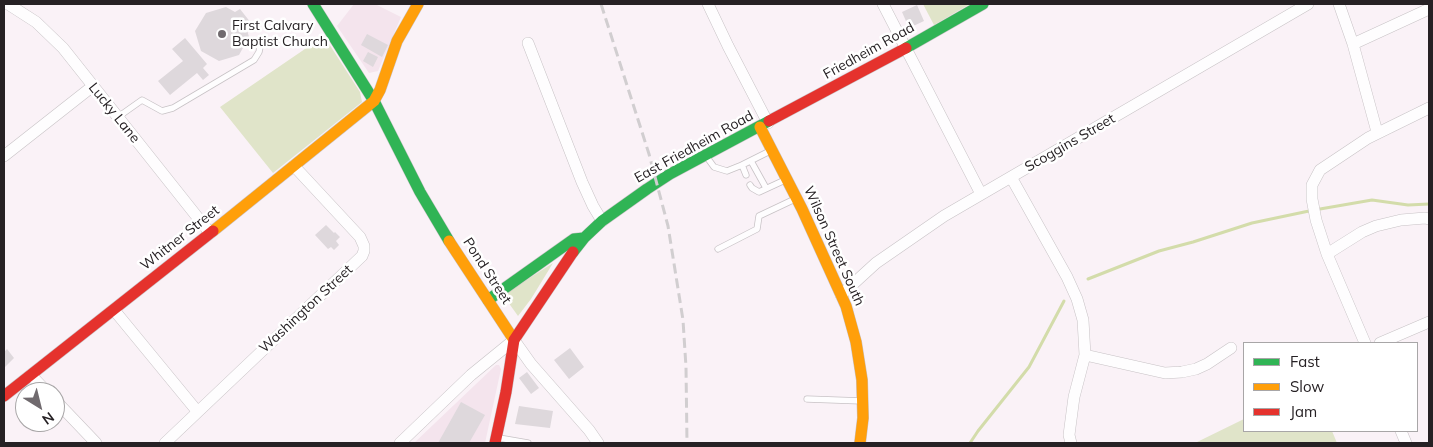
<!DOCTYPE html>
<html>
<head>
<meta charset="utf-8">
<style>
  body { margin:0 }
  #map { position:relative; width:1433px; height:447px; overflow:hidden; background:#faf2f7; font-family:Mulish,sans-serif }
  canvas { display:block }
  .frame { position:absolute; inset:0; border:5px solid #262124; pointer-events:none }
  .legend { position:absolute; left:1243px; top:342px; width:175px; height:90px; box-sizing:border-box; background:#fff; border:1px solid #a8a6a7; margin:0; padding:6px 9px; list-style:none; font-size:15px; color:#262124 }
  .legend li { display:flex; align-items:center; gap:10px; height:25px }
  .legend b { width:25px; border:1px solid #a8a6a7 }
  .north { position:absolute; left:15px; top:382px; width:50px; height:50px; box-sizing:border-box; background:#fff; border:1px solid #a8a6a7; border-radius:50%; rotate:144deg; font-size:14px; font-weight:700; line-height:20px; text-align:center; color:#262124 }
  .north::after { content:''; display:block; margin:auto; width:18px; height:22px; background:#706a6e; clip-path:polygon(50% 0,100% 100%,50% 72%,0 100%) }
</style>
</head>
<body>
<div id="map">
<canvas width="1433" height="447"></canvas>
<div class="frame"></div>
<ul class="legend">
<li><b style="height:6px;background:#30b455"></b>Fast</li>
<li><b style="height:6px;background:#ff9f0a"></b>Slow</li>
<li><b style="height:6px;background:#e5322d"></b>Jam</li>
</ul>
<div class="north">N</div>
</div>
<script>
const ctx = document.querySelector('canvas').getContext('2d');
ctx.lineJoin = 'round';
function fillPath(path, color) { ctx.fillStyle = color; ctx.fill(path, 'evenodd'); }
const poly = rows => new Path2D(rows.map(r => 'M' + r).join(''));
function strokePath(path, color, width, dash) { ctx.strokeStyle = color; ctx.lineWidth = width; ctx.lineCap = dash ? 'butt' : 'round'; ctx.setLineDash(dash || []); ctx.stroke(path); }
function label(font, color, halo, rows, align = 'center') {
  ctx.font = font + ' Mulish,sans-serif'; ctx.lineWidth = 5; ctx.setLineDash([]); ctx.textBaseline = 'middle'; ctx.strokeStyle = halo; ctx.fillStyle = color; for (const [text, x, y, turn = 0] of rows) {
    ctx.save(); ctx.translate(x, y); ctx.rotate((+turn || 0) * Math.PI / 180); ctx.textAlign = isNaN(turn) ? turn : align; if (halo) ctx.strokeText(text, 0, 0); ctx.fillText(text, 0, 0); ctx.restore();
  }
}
fillPath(poly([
  [354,4,375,4,401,17,378,71,369,73,337,26],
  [496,365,499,365,501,369,485,443,414,443]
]), '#f4e4ed');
fillPath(poly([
  [923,4,970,4,934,25],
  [324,36,360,92,362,102,273,173,220,107],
  [553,263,531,299,518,316,503,295],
  [1244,419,1244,431,1332,431,1337,443,1195,443]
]), '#e0e4c9');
strokePath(poly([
  [1320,209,1372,200,1408,205,1429,204],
  [1088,279,1159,251,1193,242,1252,223,1309,211],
  [970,443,978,431,1029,367,1064,301]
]), '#d3dcaa', 3);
fillPath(poly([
  [917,5,924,21,909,28,902,12],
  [226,7,235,12,240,9,251,23,246,26,249,37,239,55,219,61,201,51,195,31,206,13],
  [367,34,388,45,382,57,361,45],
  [185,38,207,64,203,68,209,75,203,80,197,73,170,95,158,81,183,61,172,49],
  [368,52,378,57,373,67,363,61],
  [326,225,334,233,335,232,340,237,336,241,339,245,334,250,331,247,328,249,315,235],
  [570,348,584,367,569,379,554,360],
  [7,349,14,358,4,368,4,352],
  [527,372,539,388,531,394,519,378],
  [461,402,485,415,469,443,438,443],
  [519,406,553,411,550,428,515,424]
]), '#ded8dc');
const lane = poly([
  [118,117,142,100,162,111,173,108,254,60,259,52,262,38],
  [706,156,714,167,727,171,742,165],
  [751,161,766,188],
  [746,175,742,165,770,151],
  [750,185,752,188,759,192,785,180],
  [718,249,757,229,759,216,795,199],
  [807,399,862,401],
  [499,438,528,443]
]);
const street = poly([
  [8,4,36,22,63,48,210,233],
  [708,4,728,46,768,123],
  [883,4,981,194],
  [1339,4,1353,44,1377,132],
  [528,43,582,182,593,206,602,221],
  [1353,44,1429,9],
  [4,156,93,86],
  [1011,177,1067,277,1077,299,1083,320,1085,355,1074,397,1069,435,1071,443],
  [1327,254,1362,232,1376,226,1401,220,1425,218,1429,219],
  [841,295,876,263,944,216,1308,4],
  [114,310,197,411],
  [1365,343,1327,254,1316,220,1312,199,1312,185,1320,170,1368,138,1429,108],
  [1380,343,1429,322],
  [1085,355,1165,373,1182,372,1196,369,1207,364,1231,348],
  [31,375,47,392],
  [55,400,96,443],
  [1401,431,1406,443],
  [165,443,362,256,364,251,364,246,360,237,294,166],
  [400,443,471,375,514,340,531,364,589,430,598,443]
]);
const fast = poly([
  [313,4,374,101,420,192,449,241],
  [906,48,983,4],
  [573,252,584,238,602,221,647,189,670,174,769,121],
  [488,300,574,239,584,238]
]);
const slow = poly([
  [760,127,802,209,846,306,856,342,862,380,863,418,860,443],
  [213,231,374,101,380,90,397,41,418,4],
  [449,241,514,340]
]);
const jam = poly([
  [769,121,906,48],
  [4,396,213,231],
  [495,443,506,392,514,340,573,252]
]);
strokePath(lane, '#c7c2c5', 7);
strokePath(street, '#c7c2c5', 12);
strokePath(fast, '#c7c2c5', 12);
strokePath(slow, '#c7c2c5', 12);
strokePath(jam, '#c7c2c5', 12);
strokePath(lane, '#fefdfe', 5.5);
strokePath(street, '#fefdfe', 11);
strokePath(fast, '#30b455', 11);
strokePath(slow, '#ff9f0a', 11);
strokePath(jam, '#e5322d', 11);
strokePath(poly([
  [601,4,649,154,668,226,683,320,686,367,687,443]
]), '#d1ced0', 3, [10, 5]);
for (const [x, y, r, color] of [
  [222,34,5,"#706a6e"]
]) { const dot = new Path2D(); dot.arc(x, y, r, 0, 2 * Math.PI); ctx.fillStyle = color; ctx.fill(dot); strokePath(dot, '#fff', 2); }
label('14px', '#262124', '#fff', [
  ["First Calvary",232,26],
  ["Baptist Church",232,42]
], 'left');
label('14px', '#262124', '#fff', [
  ["Friedheim Road",869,51,-29],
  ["Lucky Lane",114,113,51],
  ["Scoggins Street",1070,143,-30],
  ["East Friedheim Road",694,147,-29],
  ["Whitner Street",180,238,-38],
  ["Wilson Street South",834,246,66],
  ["Pond Street",487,271,57],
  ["Washington Street",306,309,-43]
]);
</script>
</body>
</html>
